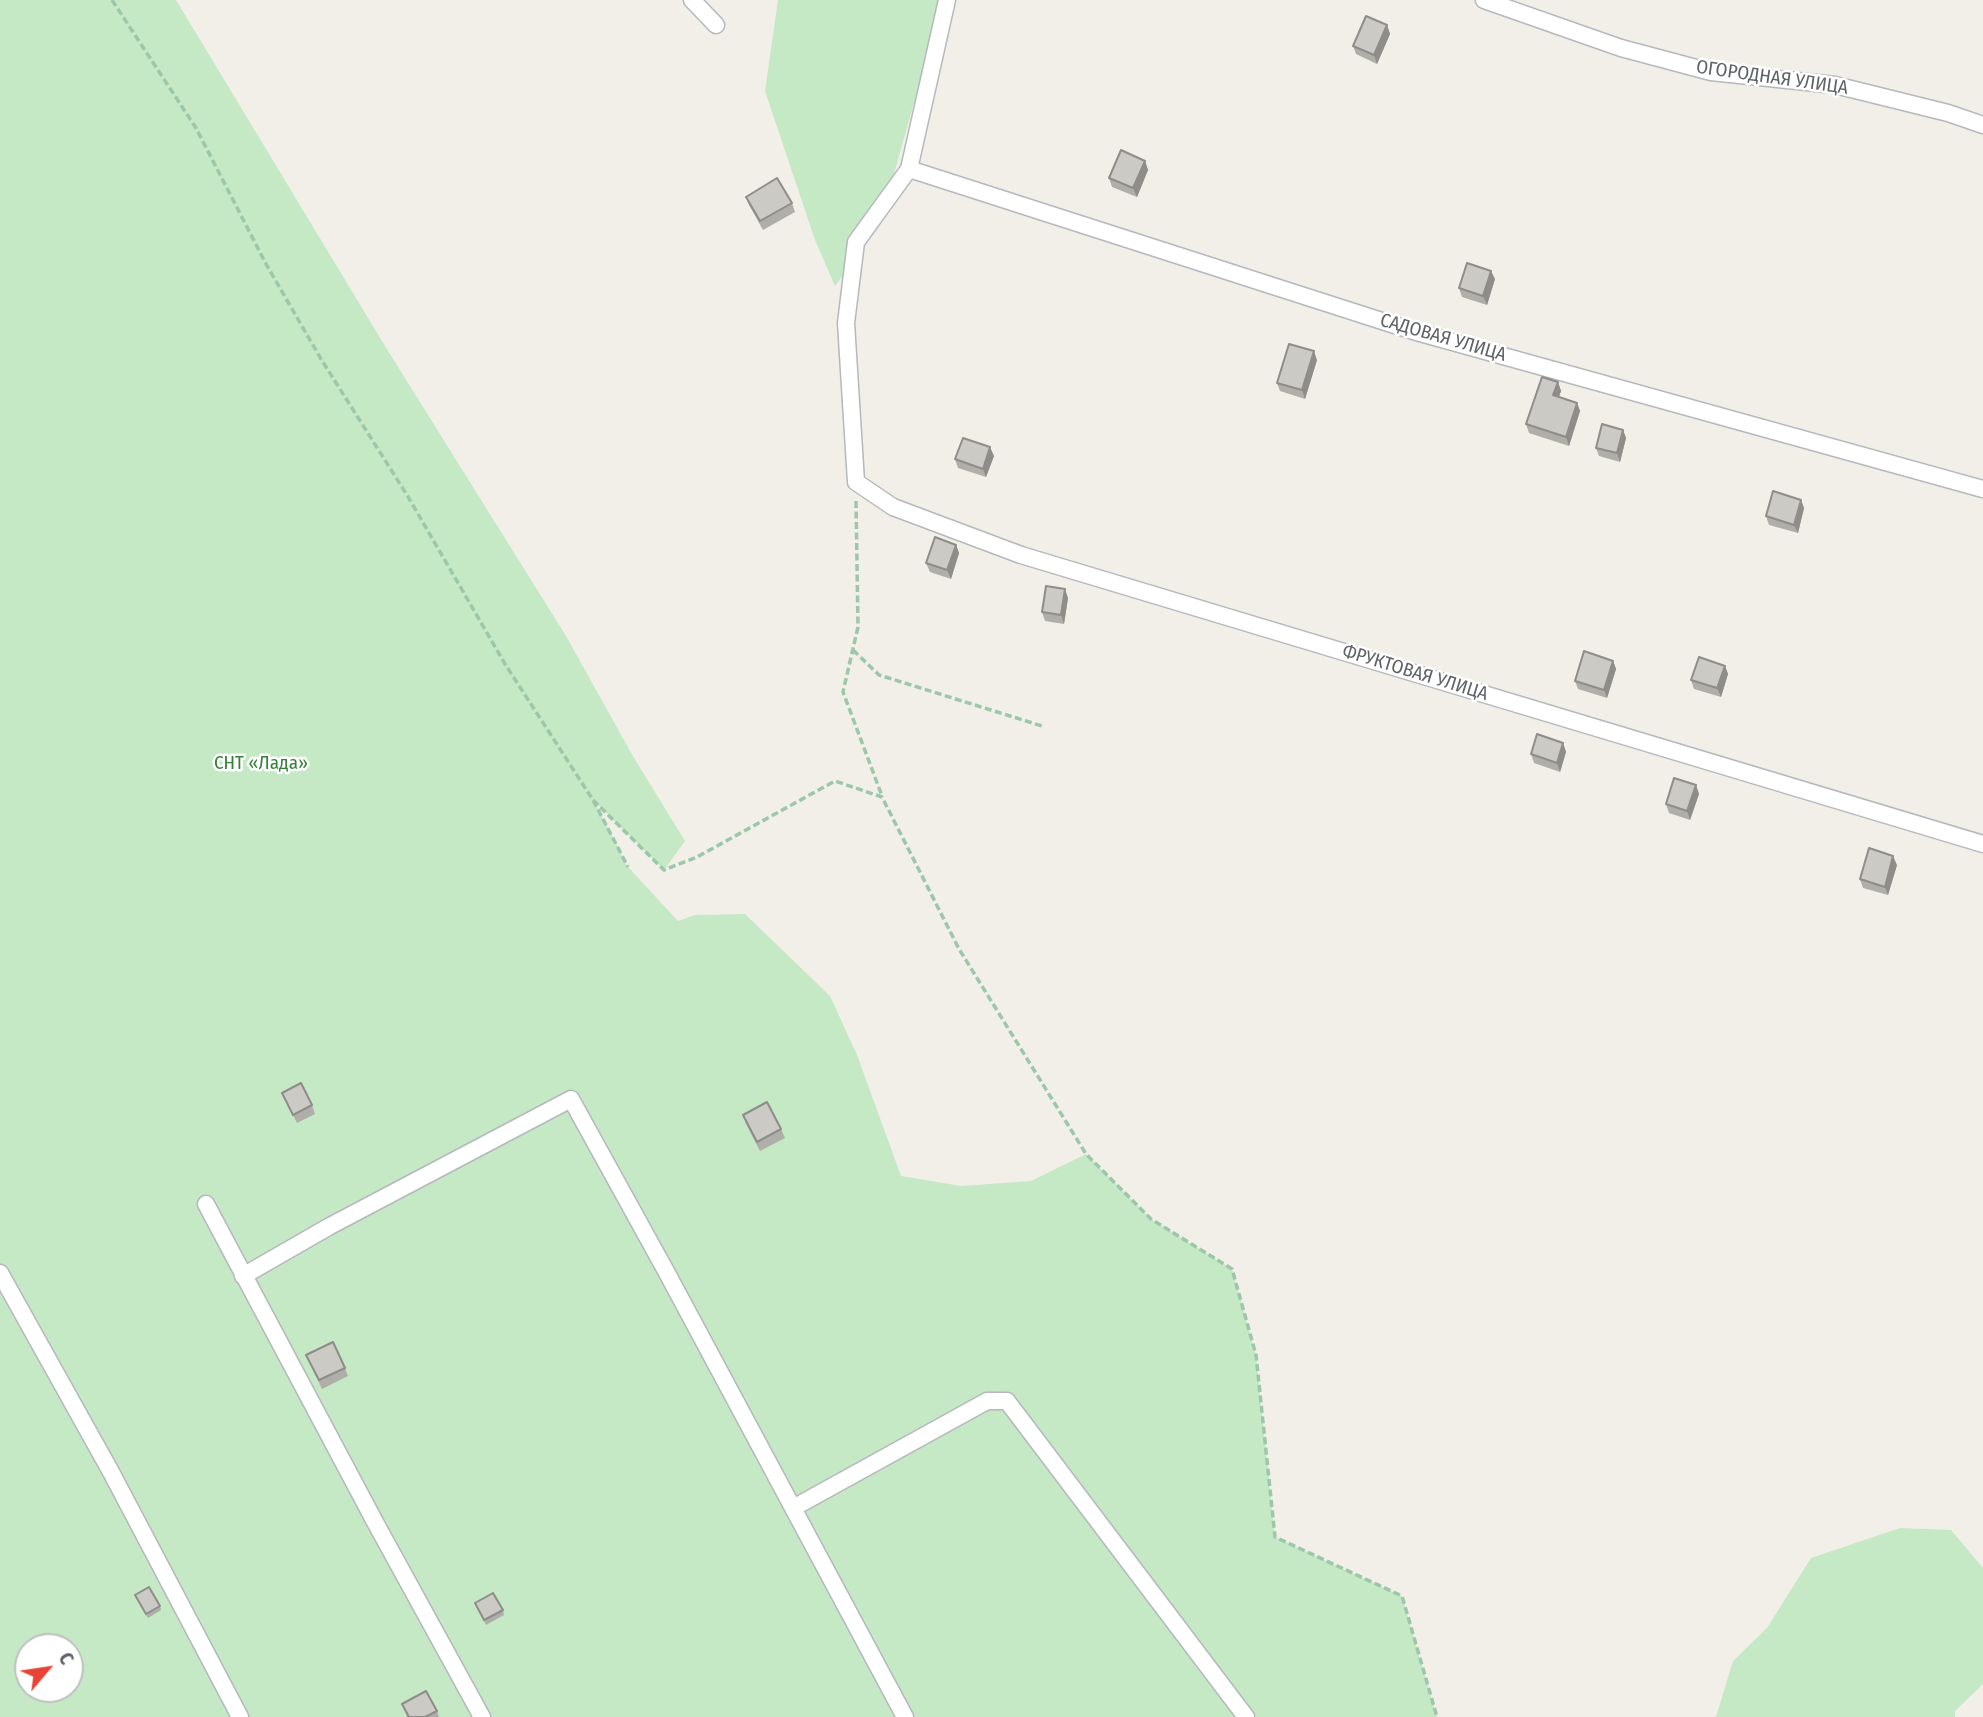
<!DOCTYPE html>
<html>
<head>
<meta charset="utf-8">
<style>
  body { margin:0 }
  #map { position:relative; width:1983px; height:1717px; overflow:hidden; background:#f1efe8; font-family:"Fira Sans Condensed",sans-serif }
  canvas { display:block }
  .north { position:absolute; left:14px; top:1633px; width:70px; height:70px; box-sizing:border-box; background:#fff; border:2px solid #bfc1c3; border-radius:50%; rotate:61deg; font-size:19px; font-weight:700; line-height:28px; text-align:center; color:#5f6368 }
  .north::after { content:''; display:block; margin:auto; width:24px; height:32px; background:#ea4335; clip-path:polygon(50% 0,100% 100%,50% 72%,0 100%) }
</style>
</head>
<body>
<div id="map">
<canvas width="1983" height="1717"></canvas>
<div class="north">С</div>
</div>
<script>
const ctx = document.querySelector('canvas').getContext('2d');
ctx.lineJoin = 'round';
function fillPath(path, color) { ctx.fillStyle = color; ctx.fill(path, 'evenodd'); }
const poly = rows => new Path2D(rows.map(r => 'M' + r).join(''));
function strokePath(path, color, width, dash) { ctx.strokeStyle = color; ctx.lineWidth = width; ctx.lineCap = dash ? 'butt' : 'round'; ctx.setLineDash(dash || []); ctx.stroke(path); }
function label(font, color, halo, rows, align = 'center') {
  ctx.font = font + ' "Fira Sans Condensed",sans-serif'; ctx.lineWidth = 5; ctx.setLineDash([]); ctx.textBaseline = 'middle'; ctx.strokeStyle = halo; ctx.fillStyle = color; for (const [text, x, y, turn = 0] of rows) {
    ctx.save(); ctx.translate(x, y); ctx.rotate((+turn || 0) * Math.PI / 180); ctx.textAlign = isNaN(turn) ? turn : align; if (halo) ctx.strokeText(text, 0, 0); ctx.fillText(text, 0, 0); ctx.restore();
  }
}
fillPath(poly([
  [0,0,176,0,385,346,566,636,634,758,685,841,664,870,595,802,628,867,678,921,695,915,745,914,830,996,857,1055,901,1176,961,1186,1031,1181,1086,1154,1151,1219,1232,1269,1256,1355,1275,1537,1402,1596,1437,1717,0,1717],
  [28,1647,70,1647,70,1689,28,1689],
  [778,0,943,0,879,227,835,286,815,240,765,91],
  [1900,1528,1951,1530,1983,1568,1983,1684,1955,1711,1955,1717,1716,1717,1733,1661,1767,1628,1811,1558]
]), '#c5e8c5');
const street = poly([
  [692,0,716,25],
  [947,0,909,169,856,242,846,323,856,482,893,507,1021,555,1983,844],
  [1484,0,1621,48,1711,72,1835,85,1948,113,1983,125],
  [909,169,1413,331,1983,489],
  [206,1204,375,1522,482,1717],
  [0,1273,111,1472,240,1717],
  [243,1276,330,1226,571,1099,667,1273,905,1717],
  [793,1508,987,1401,1007,1401,1246,1717]
]);
strokePath(street, '#b5b8bc', 19);
strokePath(poly([
  [112,0,196,128,266,264,321,359,407,495,505,664,593,800,628,867],
  [856,501,858,627,843,692,882,796],
  [853,650,879,675,1042,726],
  [593,800,664,870,697,857,835,781,882,797,959,949,1086,1154,1151,1219,1232,1269,1256,1355,1275,1537,1402,1596,1437,1717]
]), '#9cc7a9', 3.5, [7, 3.5]);
strokePath(street, '#fff', 16);
fillPath(poly([
  [1387,25,1390,34,1377,64,1356,54,1353,46],
  [1145,161,1148,170,1137,197,1112,187,1109,178],
  [746,197,792,203,795,212,763,230,749,205],
  [1495,279,1487,305,1462,297,1459,288],
  [1317,360,1305,399,1280,391,1277,383],
  [1558,382,1561,391,1559,397,1577,403,1580,411,1569,446,1529,433,1526,424],
  [1623,430,1626,438,1620,462,1599,456,1596,448],
  [994,456,986,477,958,468,955,459],
  [1801,500,1804,508,1798,533,1769,525,1766,516],
  [956,545,959,553,951,579,930,572,926,563],
  [1068,598,1064,624,1045,621,1042,612],
  [1613,661,1616,669,1607,698,1578,689,1575,681],
  [1725,666,1728,674,1721,697,1694,689,1691,680],
  [1563,743,1566,752,1560,772,1534,763,1531,754],
  [1696,785,1699,794,1690,820,1669,813,1666,804],
  [1897,865,1888,895,1863,888,1860,879],
  [282,1093,312,1105,315,1114,297,1123],
  [743,1115,781,1129,785,1138,760,1151,746,1124],
  [306,1355,345,1368,348,1376,322,1389],
  [135,1595,160,1606,161,1610,148,1618],
  [475,1603,503,1610,504,1615,486,1625],
  [402,1704,437,1711,439,1717,407,1717]
]), '#afaea9');
fillPath(poly([
  [1387,25,1390,34,1377,64,1374,55],
  [1145,161,1148,170,1137,197,1133,188],
  [1491,271,1495,279,1487,305,1483,296],
  [1314,351,1317,360,1305,399,1302,390],
  [1558,382,1561,391,1556,404,1553,395],
  [1577,403,1580,411,1569,446,1566,437],
  [1623,430,1626,438,1620,462,1617,453],
  [990,447,994,456,986,477,983,469],
  [1801,500,1804,508,1798,533,1794,525],
  [956,545,959,553,951,579,947,570],
  [1065,589,1068,598,1064,624,1061,615],
  [1613,661,1616,669,1607,698,1604,690],
  [1725,666,1728,674,1721,697,1717,688],
  [1563,743,1566,752,1560,772,1557,763],
  [1696,785,1699,794,1690,820,1687,811],
  [1893,856,1897,865,1888,895,1885,887]
]), '#8f8d8a');
const building = poly([
  [1366,16,1387,25,1374,55,1353,46,1366,16],
  [1121,150,1145,161,1133,188,1109,178,1121,150],
  [777,178,792,203,760,221,746,197,777,178],
  [1467,263,1491,271,1483,296,1459,288,1467,263],
  [1289,344,1314,351,1302,390,1277,383,1289,344],
  [1542,377,1558,382,1553,395,1577,403,1566,437,1526,424,1542,377],
  [1602,424,1623,430,1617,453,1596,448,1602,424],
  [963,438,990,447,983,469,955,459,963,438],
  [1773,491,1801,500,1794,525,1766,516,1773,491],
  [935,537,956,545,947,570,926,563,935,537],
  [1046,586,1065,589,1061,615,1042,612,1046,586],
  [1584,651,1613,661,1604,690,1575,681,1584,651],
  [1699,657,1725,666,1717,688,1691,680,1699,657],
  [1537,734,1563,743,1557,763,1531,754,1537,734],
  [1674,778,1696,785,1687,811,1666,804,1674,778],
  [1869,848,1893,856,1885,887,1860,879,1869,848],
  [301,1083,312,1105,293,1115,282,1093,301,1083],
  [767,1102,781,1129,757,1142,743,1115,767,1102],
  [333,1342,345,1368,319,1380,306,1355,333,1342],
  [149,1587,160,1606,146,1614,135,1595,149,1587],
  [493,1593,503,1610,484,1620,475,1603,493,1593],
  [426,1691,437,1711,425,1717,409,1717,402,1704,426,1691]
]);
fillPath(building, '#cccac5');
strokePath(building, '#8f8d8a', 2);
label('19px', '#5f6368', '#fff', [
  ["ОГОРОДНАЯ УЛИЦА",1772,78,8],
  ["САДОВАЯ УЛИЦА",1443,338,16],
  ["ФРУКТОВАЯ УЛИЦА",1415,673,17]
]);
label('19px', '#348238', '#fff', [
  ["СНТ «Лада»",261,764]
]);
</script>
</body>
</html>
